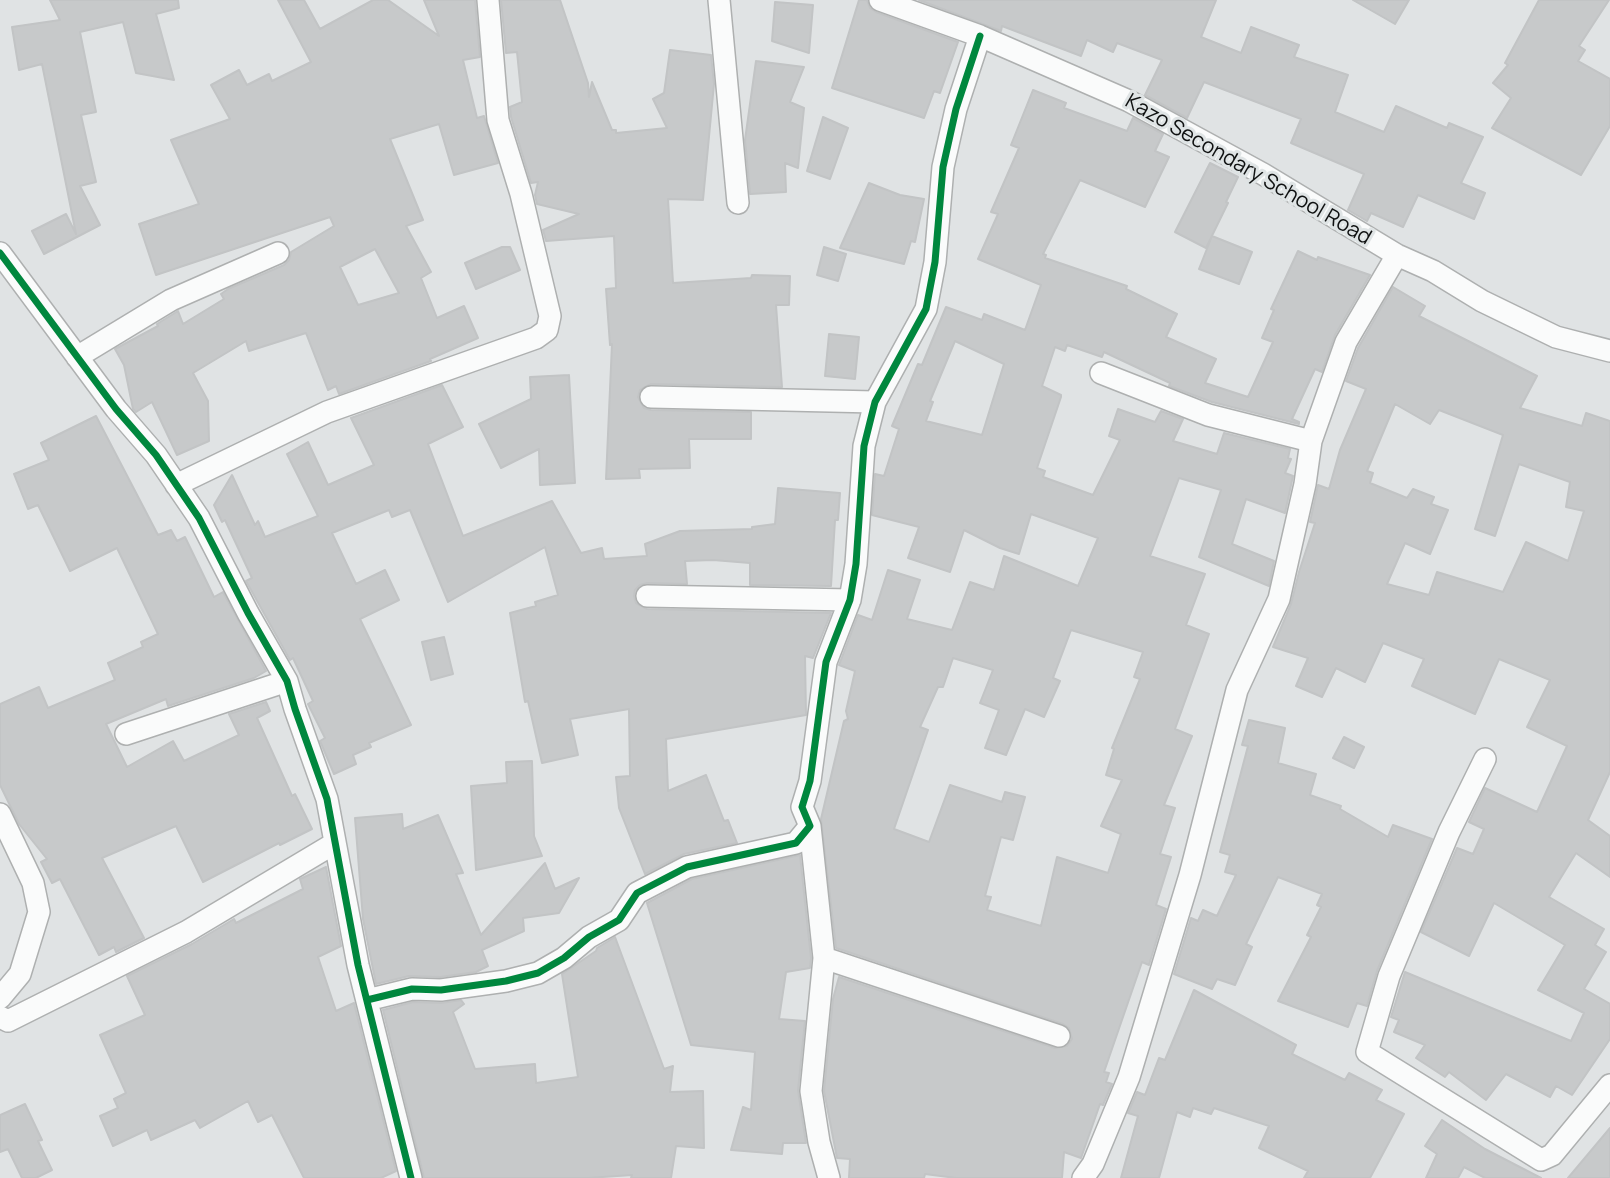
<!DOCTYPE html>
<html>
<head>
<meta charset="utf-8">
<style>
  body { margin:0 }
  canvas { display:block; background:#e0e3e4 }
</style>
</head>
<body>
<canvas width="1610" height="1178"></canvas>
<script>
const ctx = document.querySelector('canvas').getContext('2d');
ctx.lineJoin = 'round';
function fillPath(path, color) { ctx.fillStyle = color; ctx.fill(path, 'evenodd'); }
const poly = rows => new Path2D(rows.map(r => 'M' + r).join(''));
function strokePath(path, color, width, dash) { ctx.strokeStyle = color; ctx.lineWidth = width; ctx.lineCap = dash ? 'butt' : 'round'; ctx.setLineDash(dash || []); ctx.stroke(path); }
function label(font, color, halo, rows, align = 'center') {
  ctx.font = font + ' Manrope,sans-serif'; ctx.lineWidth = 6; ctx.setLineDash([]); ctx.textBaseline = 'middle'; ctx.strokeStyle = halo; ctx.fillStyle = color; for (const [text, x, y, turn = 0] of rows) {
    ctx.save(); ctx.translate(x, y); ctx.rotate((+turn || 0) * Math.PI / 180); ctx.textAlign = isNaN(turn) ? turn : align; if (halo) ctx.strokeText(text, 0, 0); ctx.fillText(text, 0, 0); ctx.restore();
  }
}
const building = poly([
  [50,0,178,0,179,8,156,14,174,80,136,73,123,22,80,32,96,112,81,115,96,182,80,186,100,225,44,254,32,231,66,214,76,234,42,64,19,70,12,27,60,20,50,0],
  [278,0,304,0,320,29,373,0,388,0,439,36,424,0,475,0,480,57,463,60,477,118,484,116,498,163,454,175,439,124,390,139,423,220,406,226,431,272,421,278,437,318,464,306,478,338,430,359,431,361,339,394,336,386,328,390,306,333,249,351,246,341,193,373,208,401,209,441,177,455,152,402,136,412,133,409,124,365,115,349,158,326,157,324,178,311,183,324,224,299,221,294,228,289,284,265,289,260,291,252,334,226,330,217,156,275,139,224,199,204,171,140,230,119,211,85,239,70,247,85,269,74,272,81,311,62,278,0],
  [375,249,399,293,358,305,340,267,375,249],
  [501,0,560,0,588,83,589,97,592,82,612,130,616,130,616,133,667,128,653,99,664,93,670,50,711,55,714,84,703,200,668,199,673,283,751,278,752,275,790,276,789,305,776,305,782,387,651,384,640,390,638,397,644,408,651,410,751,412,751,439,689,439,690,468,639,469,640,478,606,479,612,344,610,345,606,289,616,288,614,236,546,241,543,230,579,214,537,204,535,195,538,182,531,183,511,117,510,107,522,102,517,52,506,53,501,0],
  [859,0,867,0,870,8,876,12,958,42,940,93,934,91,924,118,832,88,859,0],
  [919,0,1216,0,1201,37,1241,53,1251,27,1299,45,1294,57,1348,75,1335,112,1384,132,1396,106,1447,128,1449,123,1483,137,1461,183,1485,193,1474,219,1418,195,1403,227,1371,213,1367,221,1348,210,1364,174,1291,143,1301,119,1204,82,1187,118,1145,95,1162,60,1117,43,1113,52,1087,40,1081,56,1002,26,1001,31,919,0],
  [1353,0,1409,0,1395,24,1353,0],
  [1539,0,1609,0,1579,46,1585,50,1578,61,1610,79,1610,126,1581,175,1492,128,1511,98,1493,83,1508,65,1505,63,1539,0],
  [775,2,813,5,809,53,772,41,775,2],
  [756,61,804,67,790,102,804,108,798,168,785,163,786,192,750,194,745,140,756,61],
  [1033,90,1066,103,1064,108,1127,131,1133,118,1163,134,1155,151,1169,157,1145,207,1080,180,1043,254,1046,255,1045,258,1127,286,1126,289,1177,314,1166,337,1216,359,1205,383,1248,397,1273,342,1262,338,1274,310,1271,309,1298,251,1317,260,1318,257,1370,275,1335,335,1322,372,1315,369,1292,419,1299,422,1299,424,1212,402,1169,386,1170,383,1104,352,1102,357,1067,345,1065,351,1055,347,1042,386,1061,395,1061,397,1037,468,1045,471,1043,477,1093,495,1120,440,1109,436,1118,409,1155,422,1161,411,1183,419,1173,441,1217,454,1224,433,1290,449,1288,458,1291,459,1285,473,1293,476,1285,513,1246,499,1232,544,1274,561,1269,586,1199,557,1221,490,1179,478,1150,556,1205,574,1186,625,1209,634,1175,729,1192,736,1164,805,1175,808,1160,854,1171,857,1156,905,1166,909,1149,965,1142,962,1104,1072,1109,1073,1106,1082,1112,1084,1103,1105,1100,1104,1081,1158,1064,1152,1062,1178,956,1178,925,1174,924,1178,849,1178,850,1159,837,1158,824,1091,833,999,839,977,1055,1048,1067,1046,1072,1039,1069,1028,1063,1024,836,948,821,819,844,721,848,719,846,711,855,671,839,665,858,615,872,620,888,570,920,580,907,619,952,630,970,582,994,590,1004,556,1078,586,1098,538,1031,514,1019,554,1000,548,964,530,950,572,908,558,919,527,872,515,875,474,884,476,899,429,892,426,918,364,922,365,946,307,982,320,984,314,1025,330,1041,285,978,259,998,214,991,212,1019,148,1011,145,1033,90],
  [955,341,1004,364,982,435,926,421,933,402,930,401,955,341],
  [1071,630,1143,652,1134,677,1140,679,1112,748,1114,749,1106,775,1122,780,1101,826,1121,834,1108,873,1057,857,1041,926,987,910,991,897,985,896,1001,837,1013,840,1025,797,1005,792,1002,802,950,785,929,842,894,829,928,730,920,727,938,687,943,687,953,658,993,670,980,703,999,710,985,748,1006,755,1025,709,1044,717,1060,681,1053,678,1071,630],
  [823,117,848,128,830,179,807,171,823,117],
  [1210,163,1238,177,1226,202,1228,203,1206,248,1175,232,1210,163],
  [869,183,900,195,924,199,915,242,911,241,904,264,840,248,869,183],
  [1212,236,1252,252,1239,284,1199,269,1212,236],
  [502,247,510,247,520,270,476,289,465,263,502,247],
  [824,247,846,254,838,281,817,275,824,247],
  [1393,287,1425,306,1419,316,1537,376,1520,408,1582,426,1586,413,1610,421,1610,772,1588,820,1610,836,1610,877,1576,853,1549,897,1604,929,1595,945,1606,952,1584,989,1610,1004,1610,1039,1572,1095,1556,1086,1550,1097,1506,1074,1486,1100,1449,1072,1445,1077,1416,1058,1425,1045,1394,1032,1399,1020,1391,1017,1405,972,1571,1041,1584,1013,1538,990,1565,945,1494,903,1469,956,1421,932,1457,848,1473,854,1484,829,1469,822,1485,788,1537,812,1567,746,1527,727,1550,680,1499,659,1475,714,1412,686,1424,659,1383,643,1365,682,1336,668,1322,697,1296,686,1308,658,1273,647,1291,604,1299,572,1315,523,1310,522,1318,485,1329,489,1340,450,1366,389,1346,381,1358,348,1393,287],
  [1395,404,1430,424,1439,410,1503,435,1475,529,1495,536,1519,464,1570,482,1566,507,1584,511,1568,561,1526,542,1503,592,1437,572,1429,595,1387,584,1405,543,1430,554,1448,510,1431,504,1434,497,1413,489,1407,498,1370,483,1373,473,1367,471,1395,404],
  [829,334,859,337,855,379,825,376,829,334],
  [569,375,575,483,540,485,539,449,501,468,479,424,531,399,530,377,569,375],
  [442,385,463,427,428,444,463,536,552,501,581,553,602,548,604,559,647,556,645,544,680,531,752,529,752,527,775,524,778,488,840,493,838,520,835,520,831,586,750,585,750,563,713,560,685,561,687,584,647,583,640,585,635,590,634,596,636,603,647,609,831,613,813,658,805,656,806,715,666,739,668,791,706,775,724,821,728,820,737,843,684,854,645,874,619,808,616,777,630,776,629,709,570,719,578,755,542,763,528,701,525,702,510,613,536,606,535,602,558,595,545,547,448,602,410,510,392,517,389,510,332,533,356,584,385,570,399,600,360,619,411,725,369,743,371,747,353,755,356,764,334,774,320,741,325,738,308,704,313,701,293,658,290,660,246,581,252,578,225,520,222,522,214,505,232,475,255,525,258,521,265,537,318,516,287,454,308,442,328,485,374,465,351,418,442,385],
  [96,416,158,535,171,530,177,541,185,537,214,597,223,592,266,671,254,678,168,706,166,699,106,724,127,767,173,741,184,761,239,735,229,714,266,702,270,711,257,718,292,796,295,794,312,829,280,845,279,843,203,882,176,826,102,858,144,938,116,952,114,947,99,955,60,879,52,883,41,862,47,859,19,824,0,785,0,704,39,687,48,708,115,680,108,663,143,647,141,642,158,634,117,548,70,571,38,505,28,509,14,474,49,460,41,443,96,416],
  [444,637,453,674,431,680,422,642,444,637],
  [1249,720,1285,728,1278,763,1316,774,1310,795,1341,806,1340,809,1388,837,1393,825,1432,839,1377,971,1367,1006,1357,1003,1348,1027,1278,1001,1311,937,1307,935,1321,907,1317,905,1322,894,1278,877,1246,944,1252,947,1235,985,1217,979,1212,989,1174,974,1191,918,1198,921,1203,910,1217,916,1236,875,1225,872,1230,855,1220,852,1248,746,1242,745,1249,720],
  [1344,737,1364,747,1354,768,1333,758,1344,737],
  [532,761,534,836,542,856,476,870,471,786,507,783,506,762,532,761],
  [402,814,403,829,438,815,463,873,456,874,481,935,545,863,555,889,579,878,559,913,523,918,524,931,482,950,488,966,476,972,440,977,409,976,376,984,363,919,355,818,402,814],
  [800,855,811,958,810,968,786,972,779,1019,805,1021,798,1090,806,1143,783,1143,782,1154,731,1150,743,1107,751,1110,755,1052,691,1045,647,903,692,879,800,855],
  [326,867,341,946,318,957,336,1011,354,1003,396,1171,381,1178,304,1178,272,1115,258,1122,248,1101,200,1128,195,1120,151,1140,147,1130,113,1146,100,1116,118,1108,114,1099,126,1093,100,1035,145,1015,127,976,192,944,234,919,236,923,303,889,300,879,326,867],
  [615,937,664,1069,673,1066,670,1092,703,1091,704,1148,676,1146,671,1178,631,1178,632,1175,588,1178,424,1178,383,1010,413,1002,441,1003,461,1000,464,1004,453,1012,475,1069,535,1064,536,1083,578,1077,562,974,596,951,597,948,615,937],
  [1194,990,1296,1045,1292,1054,1345,1080,1349,1073,1382,1090,1376,1100,1404,1114,1370,1178,1304,1178,1308,1171,1259,1148,1269,1126,1214,1108,1211,1114,1193,1108,1190,1117,1177,1112,1159,1178,1121,1178,1138,1116,1128,1113,1137,1092,1145,1095,1159,1058,1165,1060,1194,990],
  [25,1104,42,1140,38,1141,52,1170,36,1178,22,1178,8,1149,0,1152,0,1115,25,1104],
  [1442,1120,1485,1149,1541,1178,1485,1178,1464,1167,1458,1178,1426,1178,1437,1154,1425,1146,1442,1120],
  [1610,1128,1610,1178,1568,1178,1610,1128]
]);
fillPath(building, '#c7c9ca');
strokePath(building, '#c2c4c5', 2);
const street = poly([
  [719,0,738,203],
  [880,0,980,36,1129,101,1263,174,1397,255,1433,271,1482,301,1556,337,1610,351],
  [0,253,116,409,156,455,199,518,248,613,287,681,295,709,327,799,358,965,411,1178],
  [77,357,171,300,278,253],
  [1101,373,1208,415,1311,441],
  [651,397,875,402],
  [176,485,327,412,536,338,547,330,550,316,521,194,498,120,488,0],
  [647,596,850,600],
  [126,734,287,681],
  [1485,759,1449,832,1389,976,1367,1052,1541,1160,1552,1155,1610,1085],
  [0,814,33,883,39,912,20,974,0,998],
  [810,826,824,958,811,1091,819,1142,829,1178],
  [824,958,1059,1036],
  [367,1000,412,989,441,990,506,981,538,973,564,958,589,937,619,920,637,893,687,867,796,843,810,826,802,807,810,781,826,662,850,600,856,564,864,446,875,402,926,309,935,262,943,167,956,109,980,36],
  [0,1017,8,1021,186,932,335,843],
  [1083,1178,1093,1164,1129,1077,1190,875,1237,690,1279,599,1305,484,1311,441,1346,342,1397,255]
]);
strokePath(street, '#aeb0b0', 24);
strokePath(street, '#fafbfb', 21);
strokePath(poly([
  [0,253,116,409,156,455,199,518,248,613,287,681,295,709,327,799,358,965,411,1178],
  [367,1000,412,989,441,990,506,981,538,973,564,958,589,937,619,920,637,893,687,867,796,843,810,826,802,807,810,781,826,662,850,600,856,564,864,446,875,402,926,309,935,262,943,167,956,109,980,36]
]), '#00873e', 7);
label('21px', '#0f1111', '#dfe4e5', [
  ["Kazo Secondary School Road",1248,170,30]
]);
</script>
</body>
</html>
